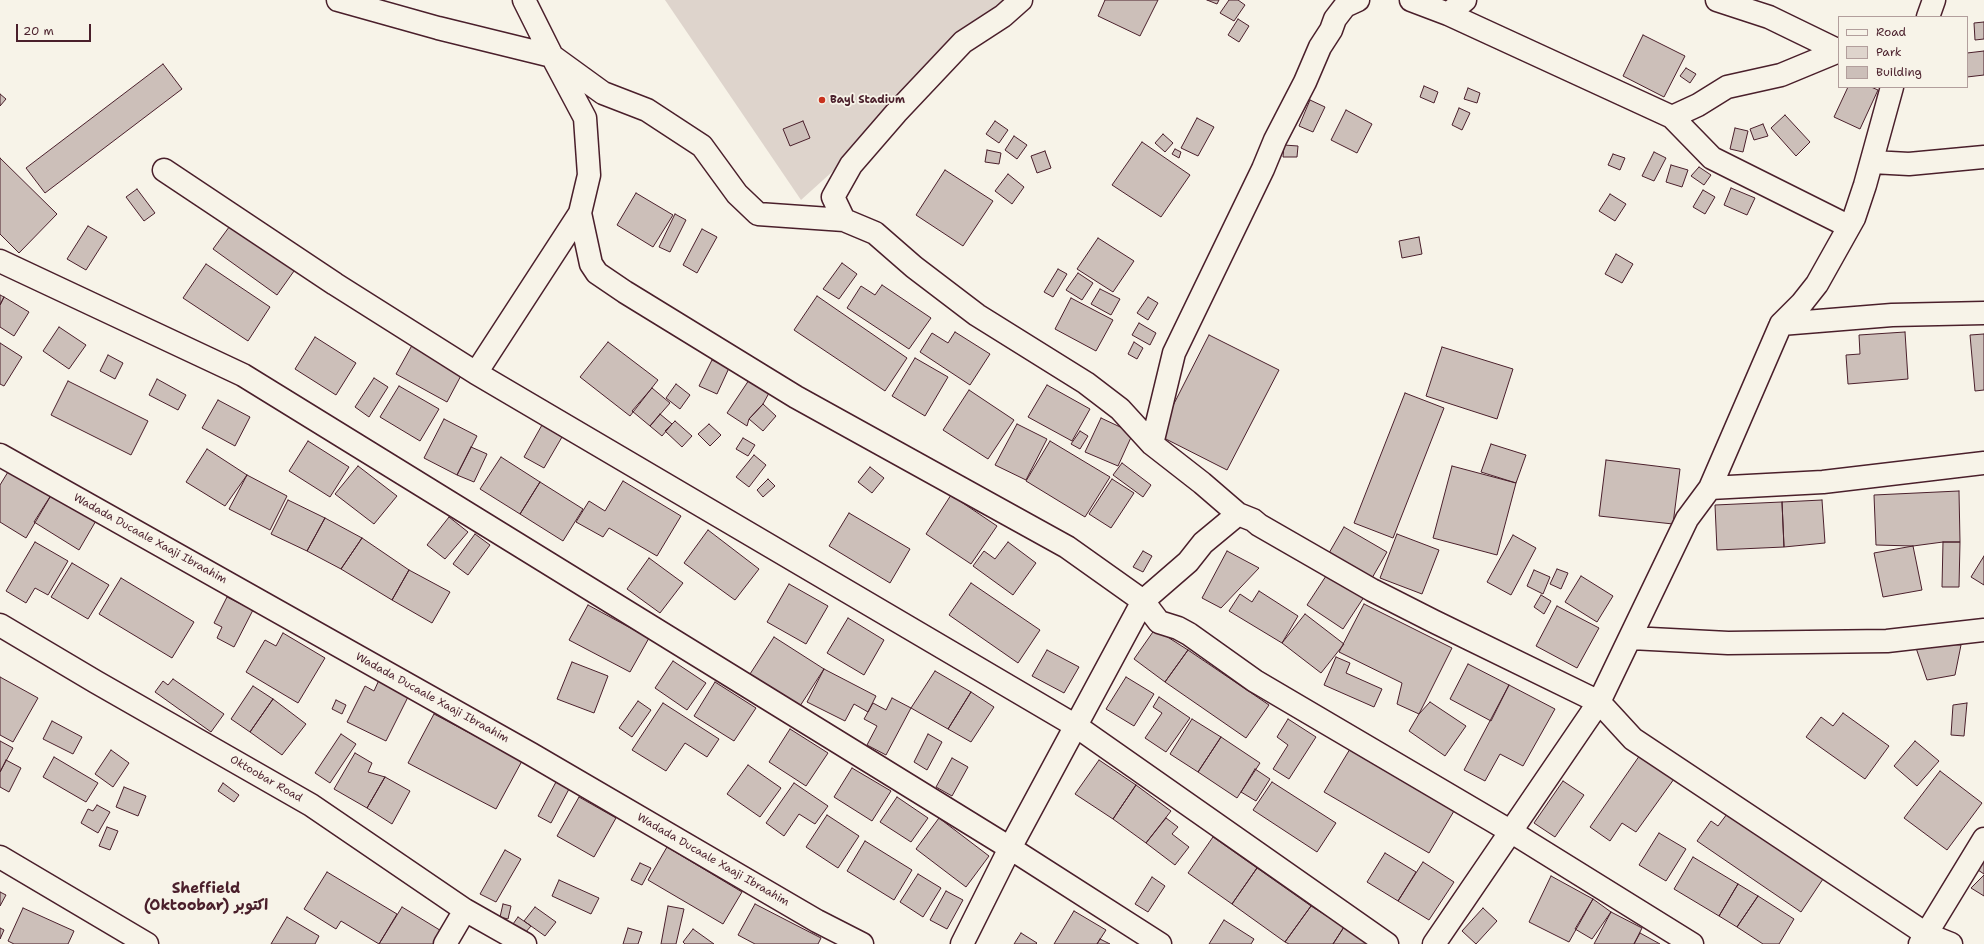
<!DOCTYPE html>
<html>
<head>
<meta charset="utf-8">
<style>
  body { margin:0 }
  #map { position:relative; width:1984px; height:944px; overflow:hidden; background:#f7f3e8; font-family:"Shantell Sans",sans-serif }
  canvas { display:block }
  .legend { position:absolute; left:1838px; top:16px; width:130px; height:72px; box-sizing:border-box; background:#f7f3e8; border:1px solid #b29e9c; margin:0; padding:5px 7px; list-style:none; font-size:12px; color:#4a1f2b }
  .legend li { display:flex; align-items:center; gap:8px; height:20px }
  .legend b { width:20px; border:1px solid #b29e9c }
  .scale { position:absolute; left:16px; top:24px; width:75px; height:18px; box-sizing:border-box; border:2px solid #4a1f2b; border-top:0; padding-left:5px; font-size:12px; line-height:14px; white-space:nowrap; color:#4a1f2b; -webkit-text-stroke:3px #f7f3e8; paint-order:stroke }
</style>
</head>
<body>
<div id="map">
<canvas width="1984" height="944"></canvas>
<ul class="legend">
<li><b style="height:5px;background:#f7f3e8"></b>Road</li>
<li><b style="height:11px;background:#ded4cc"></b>Park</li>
<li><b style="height:11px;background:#ccbfb9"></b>Building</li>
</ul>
<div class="scale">20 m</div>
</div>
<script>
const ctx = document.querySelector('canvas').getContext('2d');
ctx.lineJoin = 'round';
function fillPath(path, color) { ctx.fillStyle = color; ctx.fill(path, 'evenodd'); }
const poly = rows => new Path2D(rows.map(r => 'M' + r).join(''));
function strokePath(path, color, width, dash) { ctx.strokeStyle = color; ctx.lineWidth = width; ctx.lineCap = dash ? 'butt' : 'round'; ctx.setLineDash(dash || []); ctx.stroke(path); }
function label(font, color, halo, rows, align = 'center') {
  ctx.font = font + ' "Shantell Sans","Playpen Sans Arabic",sans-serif'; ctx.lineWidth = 3.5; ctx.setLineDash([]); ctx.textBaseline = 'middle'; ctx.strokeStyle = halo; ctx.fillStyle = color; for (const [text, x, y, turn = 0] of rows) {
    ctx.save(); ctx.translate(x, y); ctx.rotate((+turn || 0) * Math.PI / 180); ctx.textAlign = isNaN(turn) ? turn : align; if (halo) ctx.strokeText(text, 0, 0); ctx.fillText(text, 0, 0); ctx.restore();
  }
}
fillPath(poly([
  [665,0,1022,0,801,200]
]), '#ded4cc');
const building = poly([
  [1105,0,1158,0,1140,36,1098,16,1105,0],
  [1207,0,1219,0,1217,4,1207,0],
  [1229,0,1238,0,1245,5,1234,21,1220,13,1229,0],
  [1238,19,1249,26,1239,42,1228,35,1238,19],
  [1984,22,1984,39,1975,40,1974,23,1984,22],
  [1643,35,1685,56,1664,97,1623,76,1643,35],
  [1984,51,1984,75,1967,77,1967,53,1984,51],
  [163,64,182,89,45,193,26,168,163,64],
  [1686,68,1696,74,1690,83,1680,76,1686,68],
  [1424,86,1438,92,1434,103,1420,97,1424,86],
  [1848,87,1871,87,1878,90,1860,129,1834,117,1848,87],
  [1468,88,1480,93,1477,103,1464,99,1468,88],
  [0,94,6,99,0,106,0,94],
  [1310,100,1325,107,1313,132,1299,126,1310,100],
  [1459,108,1470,113,1462,130,1452,125,1459,108],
  [1346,110,1372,124,1357,153,1331,140,1346,110],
  [1785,115,1810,142,1796,156,1771,128,1785,115],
  [1197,118,1214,127,1198,156,1181,148,1197,118],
  [803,121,810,138,790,146,783,129,803,121],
  [995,121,1008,130,999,143,986,134,995,121],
  [1763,124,1768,136,1754,140,1750,129,1763,124],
  [1735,128,1748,131,1743,152,1730,149,1735,128],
  [1163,134,1173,143,1165,152,1155,143,1163,134],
  [1014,136,1027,145,1017,159,1005,150,1014,136],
  [1142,142,1190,175,1161,217,1112,185,1142,142],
  [1284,145,1298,146,1297,157,1283,157,1284,145],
  [1175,149,1181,152,1179,158,1172,154,1175,149],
  [987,150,1001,153,999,164,985,162,987,150],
  [1045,151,1051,168,1037,173,1031,156,1045,151],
  [1654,152,1666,158,1654,181,1642,176,1654,152],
  [1613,154,1625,158,1620,170,1608,165,1613,154],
  [0,158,57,214,19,253,0,234,0,158],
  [1671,165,1688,170,1682,187,1666,182,1671,165],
  [1699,167,1711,175,1704,185,1691,176,1699,167],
  [945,170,993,201,963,246,916,215,945,170],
  [1008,174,1024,187,1012,204,995,191,1008,174],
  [1731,188,1755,198,1747,215,1724,205,1731,188],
  [137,189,155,213,144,221,126,197,137,189],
  [1703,190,1715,197,1705,214,1693,207,1703,190],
  [636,193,673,215,653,247,617,225,636,193],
  [1610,194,1626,204,1615,221,1599,211,1610,194],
  [675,214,686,220,670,252,659,247,675,214],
  [235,219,299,264,277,295,213,249,235,219],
  [88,226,107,237,86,270,67,259,88,226],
  [702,229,717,237,697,273,683,265,702,229],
  [1419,237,1422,254,1402,258,1399,241,1419,237],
  [1098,238,1134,261,1113,292,1077,269,1098,238],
  [1616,254,1633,264,1622,283,1605,274,1616,254],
  [842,263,857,274,839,299,823,289,842,263],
  [206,264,270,307,248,341,183,298,206,264],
  [1058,269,1067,274,1053,297,1044,292,1058,269],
  [1078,273,1093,283,1082,300,1066,290,1078,273],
  [882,285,931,318,909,349,847,308,861,286,875,295,882,285],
  [1100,289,1120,299,1111,315,1091,304,1100,289],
  [0,295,4,297,0,305,0,295],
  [817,296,907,358,885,391,794,330,817,296],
  [4,297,29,312,14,336,0,327,0,305,4,297],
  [1148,297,1158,303,1148,320,1137,313,1148,297],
  [1071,298,1113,320,1096,351,1055,329,1071,298],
  [1139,323,1156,333,1150,345,1132,335,1139,323],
  [59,327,86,345,69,369,43,351,59,327],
  [955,332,990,354,970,385,920,352,932,333,948,343,955,332],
  [1905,332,1908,379,1848,384,1846,355,1860,354,1859,335,1905,332],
  [1984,334,1984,390,1975,391,1970,335,1984,334],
  [1209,335,1279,370,1227,470,1158,435,1209,335],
  [315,337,356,363,336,395,295,369,315,337],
  [415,340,465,368,447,402,396,374,415,340],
  [608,342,658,380,630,416,580,377,608,342],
  [1134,342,1143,348,1137,359,1128,354,1134,342],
  [0,343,22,357,4,386,0,384,0,343],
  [1442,347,1513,369,1497,419,1426,396,1442,347],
  [108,355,123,363,115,379,100,371,108,355],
  [915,358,948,377,925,416,892,396,915,358],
  [712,360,729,368,717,394,699,386,712,360],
  [374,378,388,387,369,417,355,407,374,378],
  [157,379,186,395,178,410,149,395,157,379],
  [749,380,769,393,763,404,749,419,747,426,727,413,749,380],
  [68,381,148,421,131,455,51,415,68,381],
  [676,384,690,395,680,409,666,398,676,384],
  [1047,385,1090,409,1072,441,1028,417,1047,385],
  [399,386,439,409,420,441,380,417,399,386],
  [652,388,670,403,650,426,632,411,652,388],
  [969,390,1014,420,988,459,943,430,969,390],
  [1405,393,1444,408,1393,538,1354,523,1405,393],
  [218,400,250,417,235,446,202,428,218,400],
  [763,404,776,416,763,431,749,419,763,404],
  [660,414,672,424,662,436,650,426,660,414],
  [1101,418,1133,433,1118,466,1085,452,1101,418],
  [444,419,477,436,457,475,424,458,444,419],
  [675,421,692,436,682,447,665,431,675,421],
  [709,424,721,435,710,446,698,434,709,424],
  [1017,424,1047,439,1026,480,995,465,1017,424],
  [542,425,562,437,544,468,524,457,542,425],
  [1080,431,1088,436,1080,449,1071,444,1080,431],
  [743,438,755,445,748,456,736,449,743,438],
  [308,441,349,467,330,497,289,471,308,441],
  [1050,441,1110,477,1085,517,1026,481,1050,441],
  [1491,444,1526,455,1516,483,1481,472,1491,444],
  [471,447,487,454,474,482,457,475,471,447],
  [207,449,247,475,225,506,186,482,207,449],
  [754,455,766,465,749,487,736,477,754,455],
  [501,457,540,482,520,514,480,489,501,457],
  [1606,460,1680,469,1673,524,1599,516,1606,460],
  [1122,463,1151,485,1143,497,1113,475,1122,463],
  [358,466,397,496,374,524,335,494,358,466],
  [1452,466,1516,483,1497,555,1433,538,1452,466],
  [11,467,53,492,26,538,0,522,0,485,11,467],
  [870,467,884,478,872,493,858,482,870,467],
  [247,475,287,496,270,530,229,509,247,475],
  [768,479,775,486,763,497,757,490,768,479],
  [1112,479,1134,493,1111,528,1089,514,1112,479],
  [623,481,681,516,657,556,609,528,603,537,576,522,589,501,605,511,623,481],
  [540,482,583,509,563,541,520,514,540,482],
  [1959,491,1960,542,1943,542,1913,546,1876,545,1874,495,1959,491],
  [53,492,97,519,79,550,34,522,53,492],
  [951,495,997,526,971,564,926,534,951,495],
  [288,500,325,518,307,551,271,534,288,500],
  [1822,500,1825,543,1784,547,1782,502,1822,500],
  [1782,502,1784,547,1717,550,1715,505,1782,502],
  [849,513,910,549,890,583,829,546,849,513],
  [449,517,468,532,445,559,427,545,449,517],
  [325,518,362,538,341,569,307,551,325,518],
  [1344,527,1387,552,1372,578,1329,553,1344,527],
  [708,530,759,569,735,600,684,563,708,530],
  [475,534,490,545,468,575,453,564,475,534],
  [1397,534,1439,550,1422,594,1380,578,1397,534],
  [1513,535,1536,548,1511,595,1487,582,1513,535],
  [362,538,409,570,392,600,341,569,362,538],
  [35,542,68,561,48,595,35,588,26,603,6,591,35,542],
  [1008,542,1036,563,1013,595,973,566,984,551,995,559,1008,542],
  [1943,542,1960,542,1959,587,1942,587,1943,542],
  [1913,546,1922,590,1883,597,1874,553,1913,546],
  [1143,551,1152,556,1143,572,1133,567,1143,551],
  [1227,551,1259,568,1221,608,1202,598,1227,551],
  [1984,556,1984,585,1971,577,1984,556],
  [649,558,683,583,660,613,627,589,649,558],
  [72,563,109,585,88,619,51,597,72,563],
  [1557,569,1568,573,1561,589,1550,584,1557,569],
  [409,570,450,592,432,623,392,600,409,570],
  [1534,570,1550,577,1543,594,1527,586,1534,570],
  [1328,573,1364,597,1343,629,1307,605,1328,573],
  [1581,576,1613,596,1597,622,1565,602,1581,576],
  [121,578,194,622,172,658,99,614,121,578],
  [971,583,1040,630,1018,663,949,615,971,583],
  [789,584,828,606,806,644,767,622,789,584],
  [1259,591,1298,616,1282,643,1229,611,1240,594,1252,602,1259,591],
  [1541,595,1551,601,1544,614,1534,607,1541,595],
  [227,597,253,610,234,647,217,638,222,627,214,623,227,597],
  [1364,604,1452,648,1419,714,1397,704,1402,683,1339,652,1364,604],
  [588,605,649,638,630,672,569,640,588,605],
  [1557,606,1599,628,1577,668,1536,646,1557,606],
  [1305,614,1344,644,1321,673,1282,643,1305,614],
  [848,618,884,640,864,675,827,653,848,618],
  [1155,629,1188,650,1165,682,1134,659,1155,629],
  [283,633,325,658,298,703,246,672,265,640,276,646,283,633],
  [774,637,824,669,800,706,750,674,774,637],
  [1914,642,1961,645,1955,675,1927,680,1914,642],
  [1047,650,1079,667,1064,693,1032,676,1047,650],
  [1188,650,1269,705,1246,738,1165,682,1188,650],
  [1336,657,1350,663,1346,673,1382,689,1374,707,1324,685,1336,657],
  [673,661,706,683,687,710,655,688,673,661],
  [572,662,608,676,594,713,557,699,572,662],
  [1468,664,1509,685,1491,721,1450,699,1468,664],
  [824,669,876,696,868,712,854,704,845,721,807,702,824,669],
  [935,671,971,692,948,729,911,708,935,671],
  [0,677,38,698,13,742,0,735,0,677],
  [1126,677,1154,694,1134,726,1106,709,1126,677],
  [173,679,224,714,211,732,155,692,163,681,168,685,173,679],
  [379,680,409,695,386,741,347,722,365,686,374,691,379,680],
  [715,682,756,708,734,741,694,716,715,682],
  [1509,685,1555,709,1523,766,1500,754,1485,781,1464,770,1509,685],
  [253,686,273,699,250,732,231,719,253,686],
  [971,692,994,707,971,742,948,729,971,692],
  [1159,697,1190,718,1166,752,1145,738,1162,713,1153,707,1159,697],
  [892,698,911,708,886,755,867,745,877,726,864,719,873,703,886,710,892,698],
  [273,699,306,724,282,755,250,732,273,699],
  [336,700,346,705,342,714,332,709,336,700],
  [638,701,651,710,632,737,619,728,638,701],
  [1430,702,1466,726,1445,756,1409,731,1419,714,1430,702],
  [663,703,719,739,707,757,685,743,666,771,632,750,663,703],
  [1967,703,1964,736,1951,735,1953,705,1967,703],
  [1843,713,1889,746,1865,779,1806,737,1821,717,1833,726,1843,713],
  [434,714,522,761,496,809,408,763,434,714],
  [1192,719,1221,737,1198,772,1170,754,1192,719],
  [1288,719,1316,737,1289,779,1273,769,1288,745,1277,737,1288,719],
  [52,721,82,737,73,754,43,739,52,721],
  [790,729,828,753,806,786,769,762,790,729],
  [341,734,356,744,330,783,315,773,341,734],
  [928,734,942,742,927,770,914,762,928,734],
  [1221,737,1260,763,1237,798,1198,772,1221,737],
  [0,741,13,748,0,772,0,741],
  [1915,741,1939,761,1917,786,1894,766,1915,741],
  [1350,749,1454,811,1429,853,1324,792,1350,749],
  [111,750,129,763,113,787,95,774,111,750],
  [355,753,372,763,368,772,385,777,367,808,334,789,355,753],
  [1640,755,1674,779,1636,832,1622,823,1610,841,1590,827,1640,755],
  [54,757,98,783,86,802,43,777,54,757],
  [952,758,968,767,952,796,936,787,952,758],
  [6,760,21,768,9,792,0,787,0,772,6,760],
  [1099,760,1136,785,1113,819,1075,794,1099,760],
  [748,765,781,788,760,817,727,794,748,765],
  [852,768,891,791,872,821,834,797,852,768],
  [1255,769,1270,779,1256,801,1241,792,1255,769],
  [1940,771,1982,803,1947,850,1904,818,1940,771],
  [385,777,410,791,392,824,367,808,385,777],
  [1563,781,1584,795,1555,837,1534,823,1563,781],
  [556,782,569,789,551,823,538,816,556,782],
  [1272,782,1336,823,1317,852,1253,810,1272,782],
  [223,783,239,795,234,802,218,791,223,783],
  [794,783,828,806,815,824,799,814,784,836,766,823,794,783],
  [1136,785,1171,811,1146,843,1113,819,1136,785],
  [124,787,146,796,138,816,116,807,124,787],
  [579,797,616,818,594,857,557,836,579,797],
  [897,797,928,818,911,842,880,822,897,797],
  [97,805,110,812,98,833,81,823,88,809,93,811,97,805],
  [1730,810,1825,876,1801,912,1697,841,1711,821,1718,826,1730,810],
  [827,815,859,836,838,868,806,847,827,815],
  [939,818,989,856,966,887,916,849,939,818],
  [1166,818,1178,827,1172,834,1189,847,1175,865,1146,843,1166,818],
  [107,827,118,831,110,850,99,846,107,827],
  [1659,833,1686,849,1666,881,1639,865,1659,833],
  [1213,837,1257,868,1232,904,1188,873,1213,837],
  [865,841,912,870,894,900,847,871,865,841],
  [667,847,742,892,723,924,648,880,667,847],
  [505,850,521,859,496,902,480,894,505,850],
  [1385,853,1416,872,1398,901,1367,882,1385,853],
  [1984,855,1984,874,1975,868,1984,855],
  [1693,857,1738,884,1719,916,1674,889,1693,857],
  [1423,862,1454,882,1429,920,1398,901,1423,862],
  [640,863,651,868,642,885,631,880,640,863],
  [1257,868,1311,906,1285,942,1232,904,1257,868],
  [327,872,397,914,379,944,341,921,336,929,304,909,327,872],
  [918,874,941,888,923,917,900,902,918,874],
  [1984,875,1984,896,1971,888,1984,875],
  [1551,876,1593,899,1569,942,1529,922,1551,876],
  [1152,877,1165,886,1148,912,1135,904,1152,877],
  [559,880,599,898,591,914,552,896,559,880],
  [1738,884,1758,896,1737,927,1719,916,1738,884],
  [946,891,963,900,947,929,930,920,946,891],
  [0,892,6,895,0,906,0,892],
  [1758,896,1794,919,1779,944,1763,944,1737,927,1758,896],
  [1593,899,1611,912,1592,939,1575,929,1593,899],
  [503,904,511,906,508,919,500,917,503,904],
  [755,904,821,938,818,944,755,944,738,935,755,904],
  [668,906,684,909,676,944,661,944,668,906],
  [1311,906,1344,927,1333,944,1289,944,1285,942,1311,906],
  [402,907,443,932,435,944,379,944,402,907],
  [535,907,556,922,545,936,524,921,535,907],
  [23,908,74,931,68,944,14,944,8,941,23,908],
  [1483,908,1497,921,1476,944,1462,931,1483,908],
  [1074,911,1106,930,1097,944,1054,944,1074,911],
  [1611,912,1642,928,1634,944,1594,944,1611,912],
  [287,917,319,936,315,944,271,944,287,917],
  [518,917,531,926,525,933,513,924,518,917],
  [1224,920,1254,939,1251,944,1209,944,1224,920],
  [1344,927,1369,944,1333,944,1344,927],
  [0,928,4,930,0,939,0,928],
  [628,928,642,932,638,944,623,944,628,928],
  [693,929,714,944,685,944,683,942,693,929],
  [1021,933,1037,943,1036,944,1014,944,1021,933],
  [1640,933,1660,944,1634,944,1640,933],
  [1100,939,1110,944,1097,944,1100,939]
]);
fillPath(building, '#ccbfb9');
strokePath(building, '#4a1f2b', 1);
const minor = poly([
  [338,0,438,28,552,56,603,93,647,110,702,146,737,194,758,214,844,220,875,233,914,267,977,315,1086,383,1120,409,1152,444,1202,483,1238,514,1253,520,1259,525,1372,590,1433,621,1599,702,1633,739,1926,934,1951,944],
  [1411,0,1448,14,1465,0],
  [1717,0,1769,17,1839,51],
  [1448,14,1672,117,1712,158,1848,226],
  [1928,17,1934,0],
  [1672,117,1698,105,1727,87,1781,75,1839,51],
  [1872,162,1909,164,1984,157],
  [164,170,335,284,476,373,1076,726,1387,944],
  [580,213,591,264,597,273,625,292,796,397,1067,547,1143,601,1159,622,1178,628,1189,634,1255,681,1510,831,1692,944],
  [844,220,833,197,851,165,896,113,963,42,1003,16,1021,0],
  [0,261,243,375,1010,848,1160,944],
  [1781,324,1892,315,1984,313],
  [476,373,580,213,589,175,585,118,552,56,524,0],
  [1152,444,1174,353,1263,169,1275,140,1305,82,1320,47,1331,30,1335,19,1345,6,1358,0],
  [0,455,531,754,817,921,862,944],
  [1710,488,1823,482,1984,463],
  [0,625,96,682,311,805,465,910,525,944],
  [1631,638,1728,643,1887,641,1984,630],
  [0,857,147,944],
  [445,944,465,910],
  [962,944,1010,848,1143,601,1188,562,1203,543,1238,514],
  [1434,944,1599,702,1687,519,1710,488,1781,324,1802,303,1817,284,1854,218,1865,185,1892,87],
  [1920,944,1984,839]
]);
strokePath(minor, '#4a1f2b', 25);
strokePath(minor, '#f7f3e8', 22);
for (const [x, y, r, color] of [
  [822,100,4,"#c8321e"]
]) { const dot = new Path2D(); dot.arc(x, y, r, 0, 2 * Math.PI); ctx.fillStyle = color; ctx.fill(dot); strokePath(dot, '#f7f3e8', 1.5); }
label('bold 11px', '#4a1f2b', '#f7f3e8', [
  ["Bayl Stadium",830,100]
], 'left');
label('11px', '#4a1f2b', '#f7f3e8', [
  ["Wadada Ducaale Xaaji Ibraahim",150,539,29],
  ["Wadada Ducaale Xaaji Ibraahim",432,698,29],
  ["Oktoobar Road",266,779,30],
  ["Wadada Ducaale Xaaji Ibraahim",713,860,30]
]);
label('bold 15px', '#4a1f2b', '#f7f3e8', [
  ["Sheffield",206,889],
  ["(Oktoobar) اكتوبر",206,906]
]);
</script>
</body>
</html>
